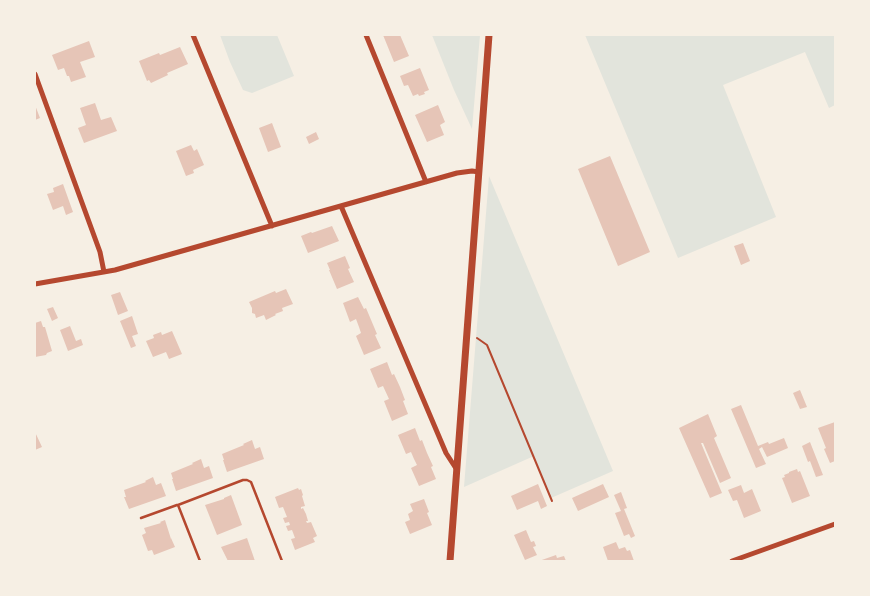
<!DOCTYPE html>
<html>
<head>
<meta charset="utf-8">
<style>
  body { margin:0 }
  #map { position:relative; width:870px; height:596px; overflow:hidden; background:#f6efe4; font-family:Cabin,sans-serif }
  canvas { display:block }
  .frame { position:absolute; inset:0; border:36px solid #f6efe4; pointer-events:none }
</style>
</head>
<body>
<div id="map">
<canvas width="870" height="596"></canvas>
<div class="frame"></div>
</div>
<script>
const ctx = document.querySelector('canvas').getContext('2d');
ctx.lineJoin = 'round';
function fillPath(path, color) { ctx.fillStyle = color; ctx.fill(path, 'evenodd'); }
const poly = rows => new Path2D(rows.map(r => 'M' + r).join(''));
function strokePath(path, color, width, dash) { ctx.strokeStyle = color; ctx.lineWidth = width; ctx.lineCap = dash ? 'butt' : 'round'; ctx.setLineDash(dash || []); ctx.stroke(path); }
fillPath(poly([
  [220,35,277,35,294,76,252,93,243,90,230,62],
  [432,35,480,35,472,129,454,90],
  [585,35,835,35,835,105,829,108,805,52,723,85,776,217,678,258],
  [489,176,613,471,551,498,534,456,464,487]
]), '#e2e4dc');
fillPath(poly([
  [384,35,400,35,409,56,394,62,383,35],
  [89,41,95,57,80,62,86,77,71,82,69,76,67,76,64,68,58,70,52,55],
  [180,47,188,64,167,73,168,75,151,83,149,80,147,81,139,61,159,53,160,55],
  [420,68,429,90,424,92,425,94,419,96,418,94,413,96,408,85,404,86,400,76],
  [95,103,101,120,111,117,117,131,84,143,78,128,86,125,80,108],
  [35,105,40,118,35,120],
  [438,105,445,122,440,125,444,135,427,142,415,115],
  [272,123,281,147,268,152,259,128],
  [316,132,319,139,309,144,306,137],
  [191,145,194,151,197,149,204,165,193,170,194,173,186,176,176,151],
  [610,156,650,252,618,266,578,169],
  [63,184,73,212,66,215,63,206,53,210,47,194,54,192,53,188],
  [332,226,339,241,308,253,301,236,311,232,312,233],
  [743,243,750,261,741,265,734,246],
  [345,256,350,268,348,269,354,282,337,289,329,270,330,270,327,263],
  [286,289,293,304,282,308,283,311,275,314,276,315,266,320,264,315,256,318,255,314,252,313,252,308,249,302,275,291,276,293],
  [120,292,128,311,118,315,111,295],
  [358,297,364,309,366,308,377,334,375,335,381,348,364,355,356,336,361,333,359,327,356,319,350,322,343,303],
  [53,307,58,318,52,321,47,309],
  [132,316,138,334,132,336,136,346,131,348,120,321],
  [41,321,43,327,45,327,52,351,47,353,46,355,35,357,35,323],
  [70,326,76,341,81,339,83,345,68,351,60,330],
  [172,331,182,354,169,359,166,352,153,357,146,341,154,338,153,335,161,332,162,335],
  [387,362,392,375,394,374,400,387,405,400,403,401,408,414,392,421,384,401,389,399,383,386,378,388,370,369],
  [800,390,807,407,800,409,793,393],
  [741,405,758,446,768,442,769,444,784,438,788,448,767,457,762,447,759,449,766,464,756,468,731,409],
  [708,414,717,436,714,438,731,478,720,483,703,443,701,443,722,493,710,498,679,428],
  [835,422,835,461,830,463,824,449,826,448,818,428],
  [415,428,420,441,422,440,427,453,433,466,431,467,436,479,419,486,411,468,417,465,414,459,411,452,406,454,398,435],
  [35,432,42,447,35,450],
  [252,440,255,449,260,447,264,459,227,472,223,460,224,460,222,454,244,445,243,444],
  [810,442,823,475,816,477,810,461,808,462,802,446],
  [201,459,204,468,209,466,213,478,176,491,172,479,173,479,171,473,193,464,192,463],
  [797,469,798,472,800,471,810,496,792,503,782,478,785,477,784,475,789,473,789,472],
  [153,477,156,485,161,483,166,496,129,509,124,497,126,497,124,490,146,482,145,481],
  [538,484,547,506,541,509,538,501,517,510,511,496],
  [603,484,609,497,578,511,572,498],
  [741,485,744,493,752,489,761,511,744,518,737,500,733,501,728,490],
  [298,488,299,490,301,489,303,495,302,496,305,506,301,507,301,509,303,508,306,514,308,521,306,521,307,523,311,522,317,536,313,538,315,542,295,550,291,539,295,538,292,530,288,531,286,526,290,525,289,522,285,523,283,518,287,517,283,507,279,508,275,497],
  [621,492,627,508,624,509,635,536,631,538,629,534,624,536,615,513,621,511,614,495],
  [231,495,242,525,217,535,205,505,224,499,224,498],
  [424,499,429,512,427,513,432,525,410,534,405,522,410,520,408,514,413,511,410,504],
  [165,520,171,539,171,538,175,547,154,555,152,550,148,551,142,535,146,533,144,528,161,523,160,522],
  [526,530,531,542,534,541,536,546,533,547,537,555,525,560,514,535],
  [247,538,255,561,228,561,221,547],
  [616,542,619,549,625,547,627,551,630,550,634,561,608,561,603,547],
  [556,555,557,558,564,556,566,561,539,561]
]), '#e6c5b7');
strokePath(poly([
  [477,338,487,345,552,501]
]), '#b5482f', 2);
strokePath(poly([
  [141,518,177,505],
  [200,561,178,505,243,480,247,480,251,482,282,561]
]), '#b5482f', 2.5);
strokePath(poly([
  [193,35,272,226],
  [366,35,426,182],
  [35,74,100,252,104,272],
  [341,206,446,453,457,470],
  [35,284,115,270,457,173,472,171,479,172],
  [732,561,835,524]
]), '#b5482f', 5);
strokePath(poly([
  [450,561,489,35]
]), '#b5482f', 7);
</script>
</body>
</html>
